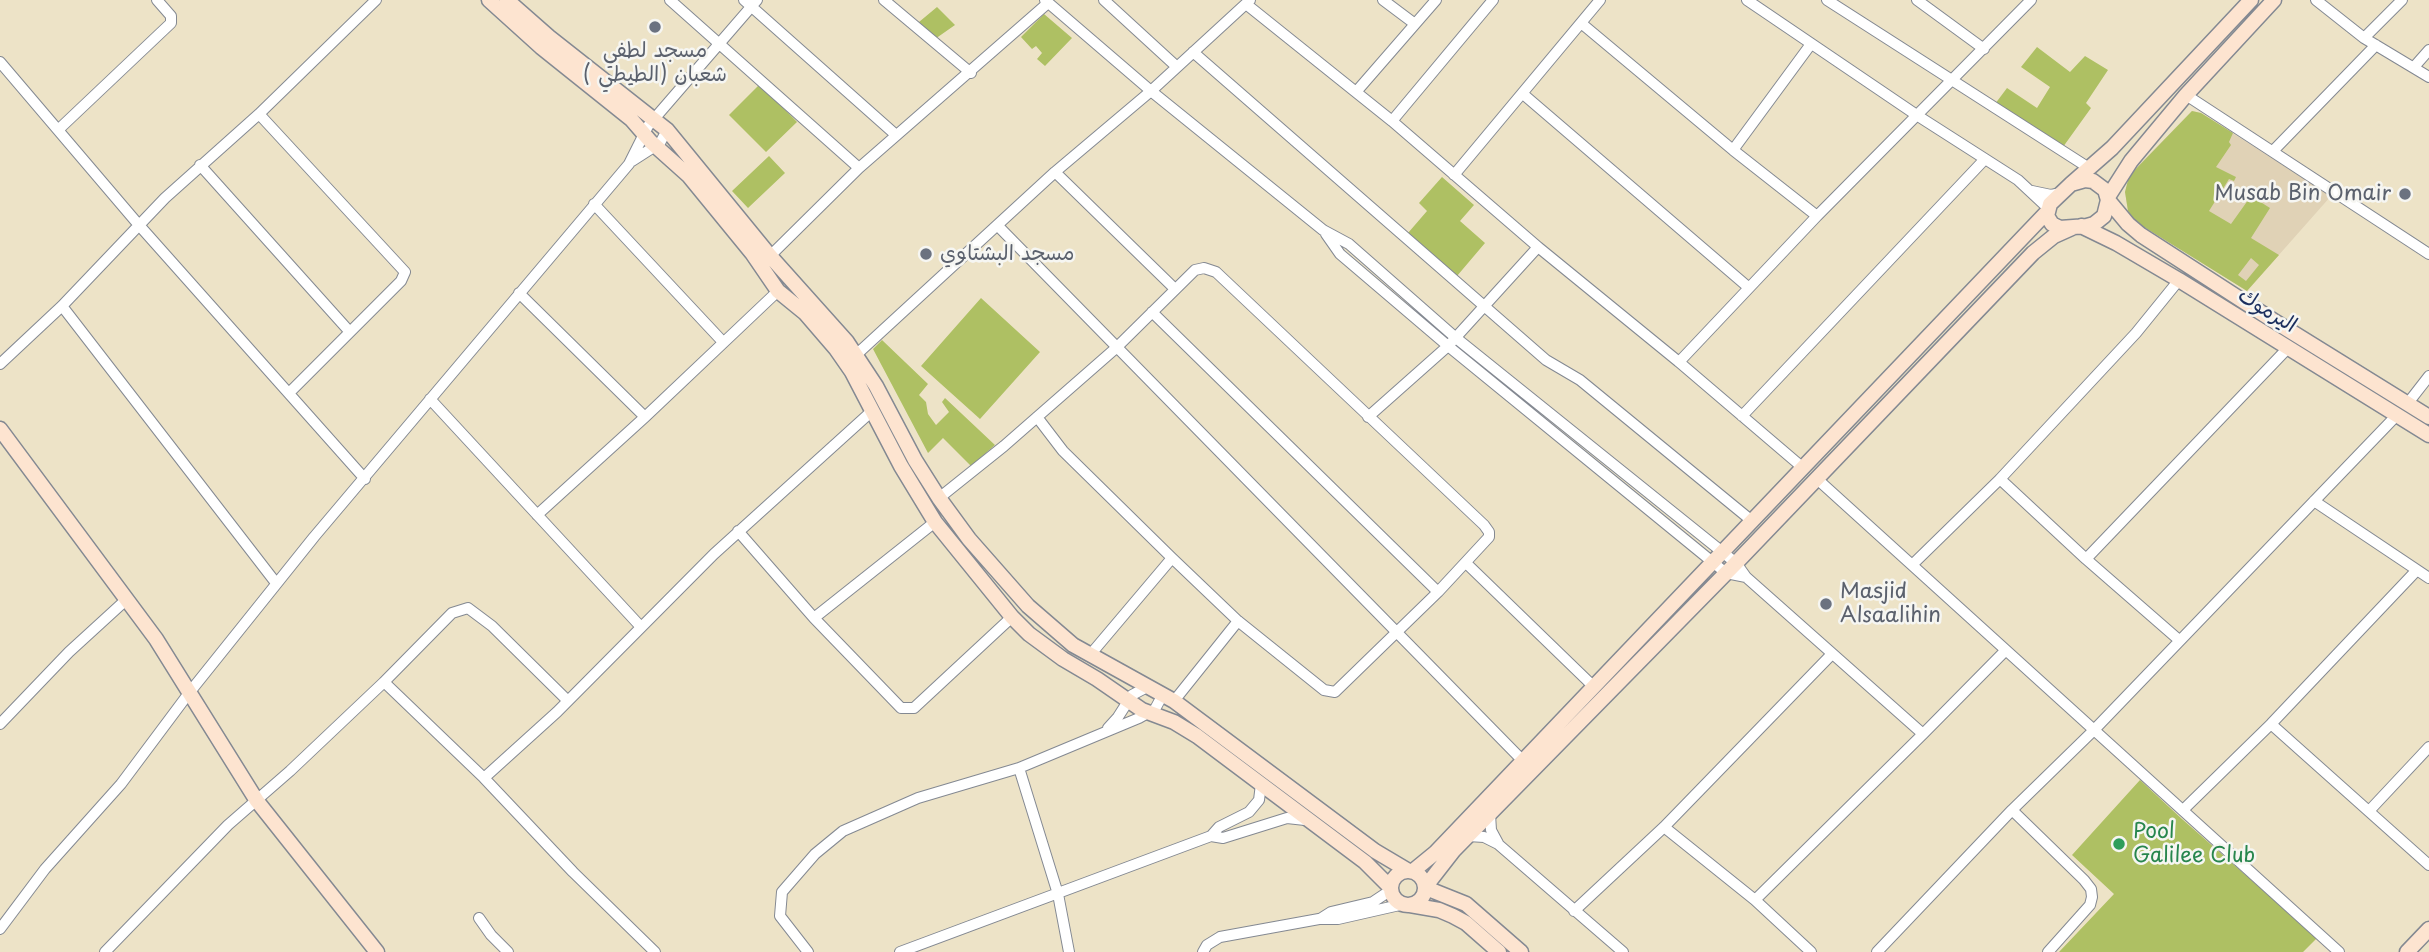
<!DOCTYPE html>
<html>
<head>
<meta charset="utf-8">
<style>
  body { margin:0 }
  canvas { display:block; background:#ede3c7 }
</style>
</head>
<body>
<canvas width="2429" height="952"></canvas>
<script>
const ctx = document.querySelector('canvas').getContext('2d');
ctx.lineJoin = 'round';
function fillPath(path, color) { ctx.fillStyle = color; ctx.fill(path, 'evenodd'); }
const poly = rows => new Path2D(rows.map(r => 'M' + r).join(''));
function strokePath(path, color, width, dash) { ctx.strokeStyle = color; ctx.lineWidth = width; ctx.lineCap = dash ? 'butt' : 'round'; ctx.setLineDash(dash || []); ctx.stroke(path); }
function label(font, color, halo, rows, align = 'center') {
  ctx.font = font + ' "Playpen Sans","Playpen Sans Arabic",sans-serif'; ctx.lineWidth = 5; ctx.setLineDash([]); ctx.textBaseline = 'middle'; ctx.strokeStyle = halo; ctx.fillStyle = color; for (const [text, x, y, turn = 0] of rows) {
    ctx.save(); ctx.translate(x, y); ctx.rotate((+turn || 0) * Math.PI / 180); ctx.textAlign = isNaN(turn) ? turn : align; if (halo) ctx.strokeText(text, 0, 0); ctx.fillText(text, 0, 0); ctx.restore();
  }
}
fillPath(poly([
  [2192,111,2201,113,2331,196,2247,291,2136,222,2128,211,2125,192,2131,173]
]), '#e0d2b6');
fillPath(poly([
  [937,7,955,25,935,39,919,22],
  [1044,14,1072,38,1045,66,1037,59,1042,53,1036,46,1032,49,1021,37],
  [2037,47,2070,72,2085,56,2108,70,2086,103,2091,108,2063,147,1995,104,2007,88,2037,108,2050,87,2021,67],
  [760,84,797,122,766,152,729,115],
  [2192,111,2201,113,2233,133,2229,142,2231,145,2216,167,2236,177,2234,181,2229,179,2209,211,2231,224,2251,196,2270,208,2251,238,2279,255,2247,291,2136,222,2128,211,2125,192,2129,176],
  [2251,258,2259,265,2246,281,2238,275],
  [769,156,785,173,748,208,732,191],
  [1442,177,1474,205,1460,221,1485,243,1457,276,1408,233,1427,211,1419,203],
  [981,298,1040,352,980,419,921,366],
  [882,340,928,384,919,395,926,402,928,414,936,425,949,412,942,402,945,398,995,445,971,466,943,438,928,453,873,349],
  [2140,780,2182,819,2317,938,2303,952,2059,952,2114,894,2072,855]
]), '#aec063');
const street = poly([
  [670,0,859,168],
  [744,0,896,135],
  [884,0,971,73],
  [1045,0,1151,91,1323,230,1349,244,1456,338,1736,563,1746,577,1923,734],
  [1104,0,1177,67],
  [1383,0,1415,24],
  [1747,0,1918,116,2018,180,2048,208],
  [1827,0,2089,168],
  [1917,0,1984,49],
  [2316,0,2364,38,2429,77],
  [1246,4,1392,121,1538,247,1679,362,1802,467],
  [1581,23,1733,150,1817,216],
  [2364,38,2402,0],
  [1193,52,1546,360,1580,380,1752,521],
  [0,62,138,224,365,479],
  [2414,67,2429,50],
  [1356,92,1436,0],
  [1523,94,1748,287],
  [2186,95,2429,254],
  [259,114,405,272,401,281,290,392],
  [1392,121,1493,0],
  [58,130,171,23,171,16,157,0],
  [1733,150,1811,44],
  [2273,151,2376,45],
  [632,161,660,143,667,130],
  [200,165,349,331],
  [1055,172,1175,289],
  [1454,175,1600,0],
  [2032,191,2051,195,2061,193],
  [594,204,723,342],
  [998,226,1527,765],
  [1326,234,1340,254,1448,346,1726,573,1746,577],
  [770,256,859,168,1048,3],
  [519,293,645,417],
  [62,306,276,583],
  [1152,312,1438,592],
  [857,354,1055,172,1151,91,1250,0],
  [1679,362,1817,216,2031,0],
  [0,364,62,306,165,198,259,114,376,0],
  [430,399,641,627],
  [2408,403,2429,376],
  [1742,416,1985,159],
  [1368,417,1448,346,1538,247],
  [1816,478,2339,952],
  [2000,479,2086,559,2179,640],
  [939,498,1004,446,1116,348,1195,270,1204,268,1216,272,1484,525,1489,532,1489,537,1438,592,1335,692,1324,690,1238,621,1172,558,1063,451,1037,417],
  [2314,501,2429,578],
  [537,515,645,417,778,291],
  [738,531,814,618,901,708,914,708,1012,617],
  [2086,559,2287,349],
  [1466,563,1593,686],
  [1912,565,2000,479,2136,333,2179,280],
  [814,618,935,522],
  [1090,655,1172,558],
  [384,682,452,613,468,608,492,626,568,701],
  [1174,701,1238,621],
  [0,724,69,652,127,599],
  [2271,724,2429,865],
  [1108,728,1118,717,1132,695,1149,686],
  [1019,768,1058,894,1069,952],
  [484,778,573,872,655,952],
  [2012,810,2084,880,2091,889,2092,897,2090,905,2048,952],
  [2183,810,2271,724,2417,570],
  [2369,811,2429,747],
  [1490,814,1491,830,1498,843],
  [1664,827,1755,900,1811,952],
  [1211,836,1223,838,1287,818,1305,820],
  [1468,836,1484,837,1498,844,1623,952],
  [1755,900,1923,734,2005,651],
  [1574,911,1664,827,1831,655],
  [479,918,491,935,508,952],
  [1320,919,1331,912,1373,902,1391,890],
  [0,929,45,869,121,784,189,693,314,537,629,164,648,126,757,0],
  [105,952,228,825,290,771,384,682,484,778,557,712,714,554,872,411],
  [808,952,780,916,782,892,815,854,843,831,918,798,1019,768,1139,718,1155,709,1161,698,1159,692],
  [900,952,1211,836,1219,827,1249,812,1259,800,1261,784],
  [1203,952,1207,945,1220,937,1319,919,1338,919,1404,904],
  [1877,952,2012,810,2093,731,2397,415]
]);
const secondary = poly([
  [489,0,541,47,631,119,651,142,689,176,752,253,778,291,805,313,836,349,852,372,901,466,935,522,1012,617,1029,634,1063,659,1097,679,1142,710,1174,722,1197,736,1365,862,1391,888],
  [507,0,549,37,667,130,770,256,847,342,876,386,915,460,939,498,969,539,1028,606,1073,645,1174,701,1375,851,1407,870],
  [2085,180,2093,181,2105,190,2108,200,2104,216,2094,224,2087,226,2060,228,2052,224,2047,216,2050,204,2071,184,2085,180],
  [2071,184,2112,148,2251,0],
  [2108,197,2131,161,2186,95,2274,0],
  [2108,200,2128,224,2141,235,2274,321,2429,417],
  [2081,226,2116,243,2179,280,2429,435],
  [0,429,156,639,257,801,377,952],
  '1391 888a17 17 0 1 1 34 0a17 17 0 1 1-34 0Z',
  [1413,871,1435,853,2047,212],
  [1426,886,1454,850,1736,563,2033,253,2054,236,2074,227],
  [1426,888,1466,904,1521,952],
  [1410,905,1439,910,1453,916,1466,923,1499,952],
  [2407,952,2429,929]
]);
strokePath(street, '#848992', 12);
strokePath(secondary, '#848992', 17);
strokePath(street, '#fff', 10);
strokePath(secondary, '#fde4d0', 14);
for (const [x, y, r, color] of [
  [655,27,7,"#6b7280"],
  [2405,194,7,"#6b7280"],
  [926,254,7,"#6b7280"],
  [1826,604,7,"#6b7280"],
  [2119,844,7,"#2e9e5b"]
]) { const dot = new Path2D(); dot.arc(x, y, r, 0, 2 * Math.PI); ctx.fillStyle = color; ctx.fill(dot); strokePath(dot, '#f6f6f2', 2.5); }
label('21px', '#5b616d', '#f6f6f2', [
  ["مسجد لطفي",655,51,"center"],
  ["شعبان (الطيطي )",655,75,"center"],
  ["Musab Bin Omair",2391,194,"right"],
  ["مسجد البشتاوي",940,254],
  ["Masjid",1840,592],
  ["Alsaalihin",1840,616]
], 'left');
label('21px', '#1b2f5e', '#f6f6f2', [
  ["اليرموك",2267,311,32]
]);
label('21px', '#27864d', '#f6f6f2', [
  ["Pool",2133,832],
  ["Galilee Club",2133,856]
], 'left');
</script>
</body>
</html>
